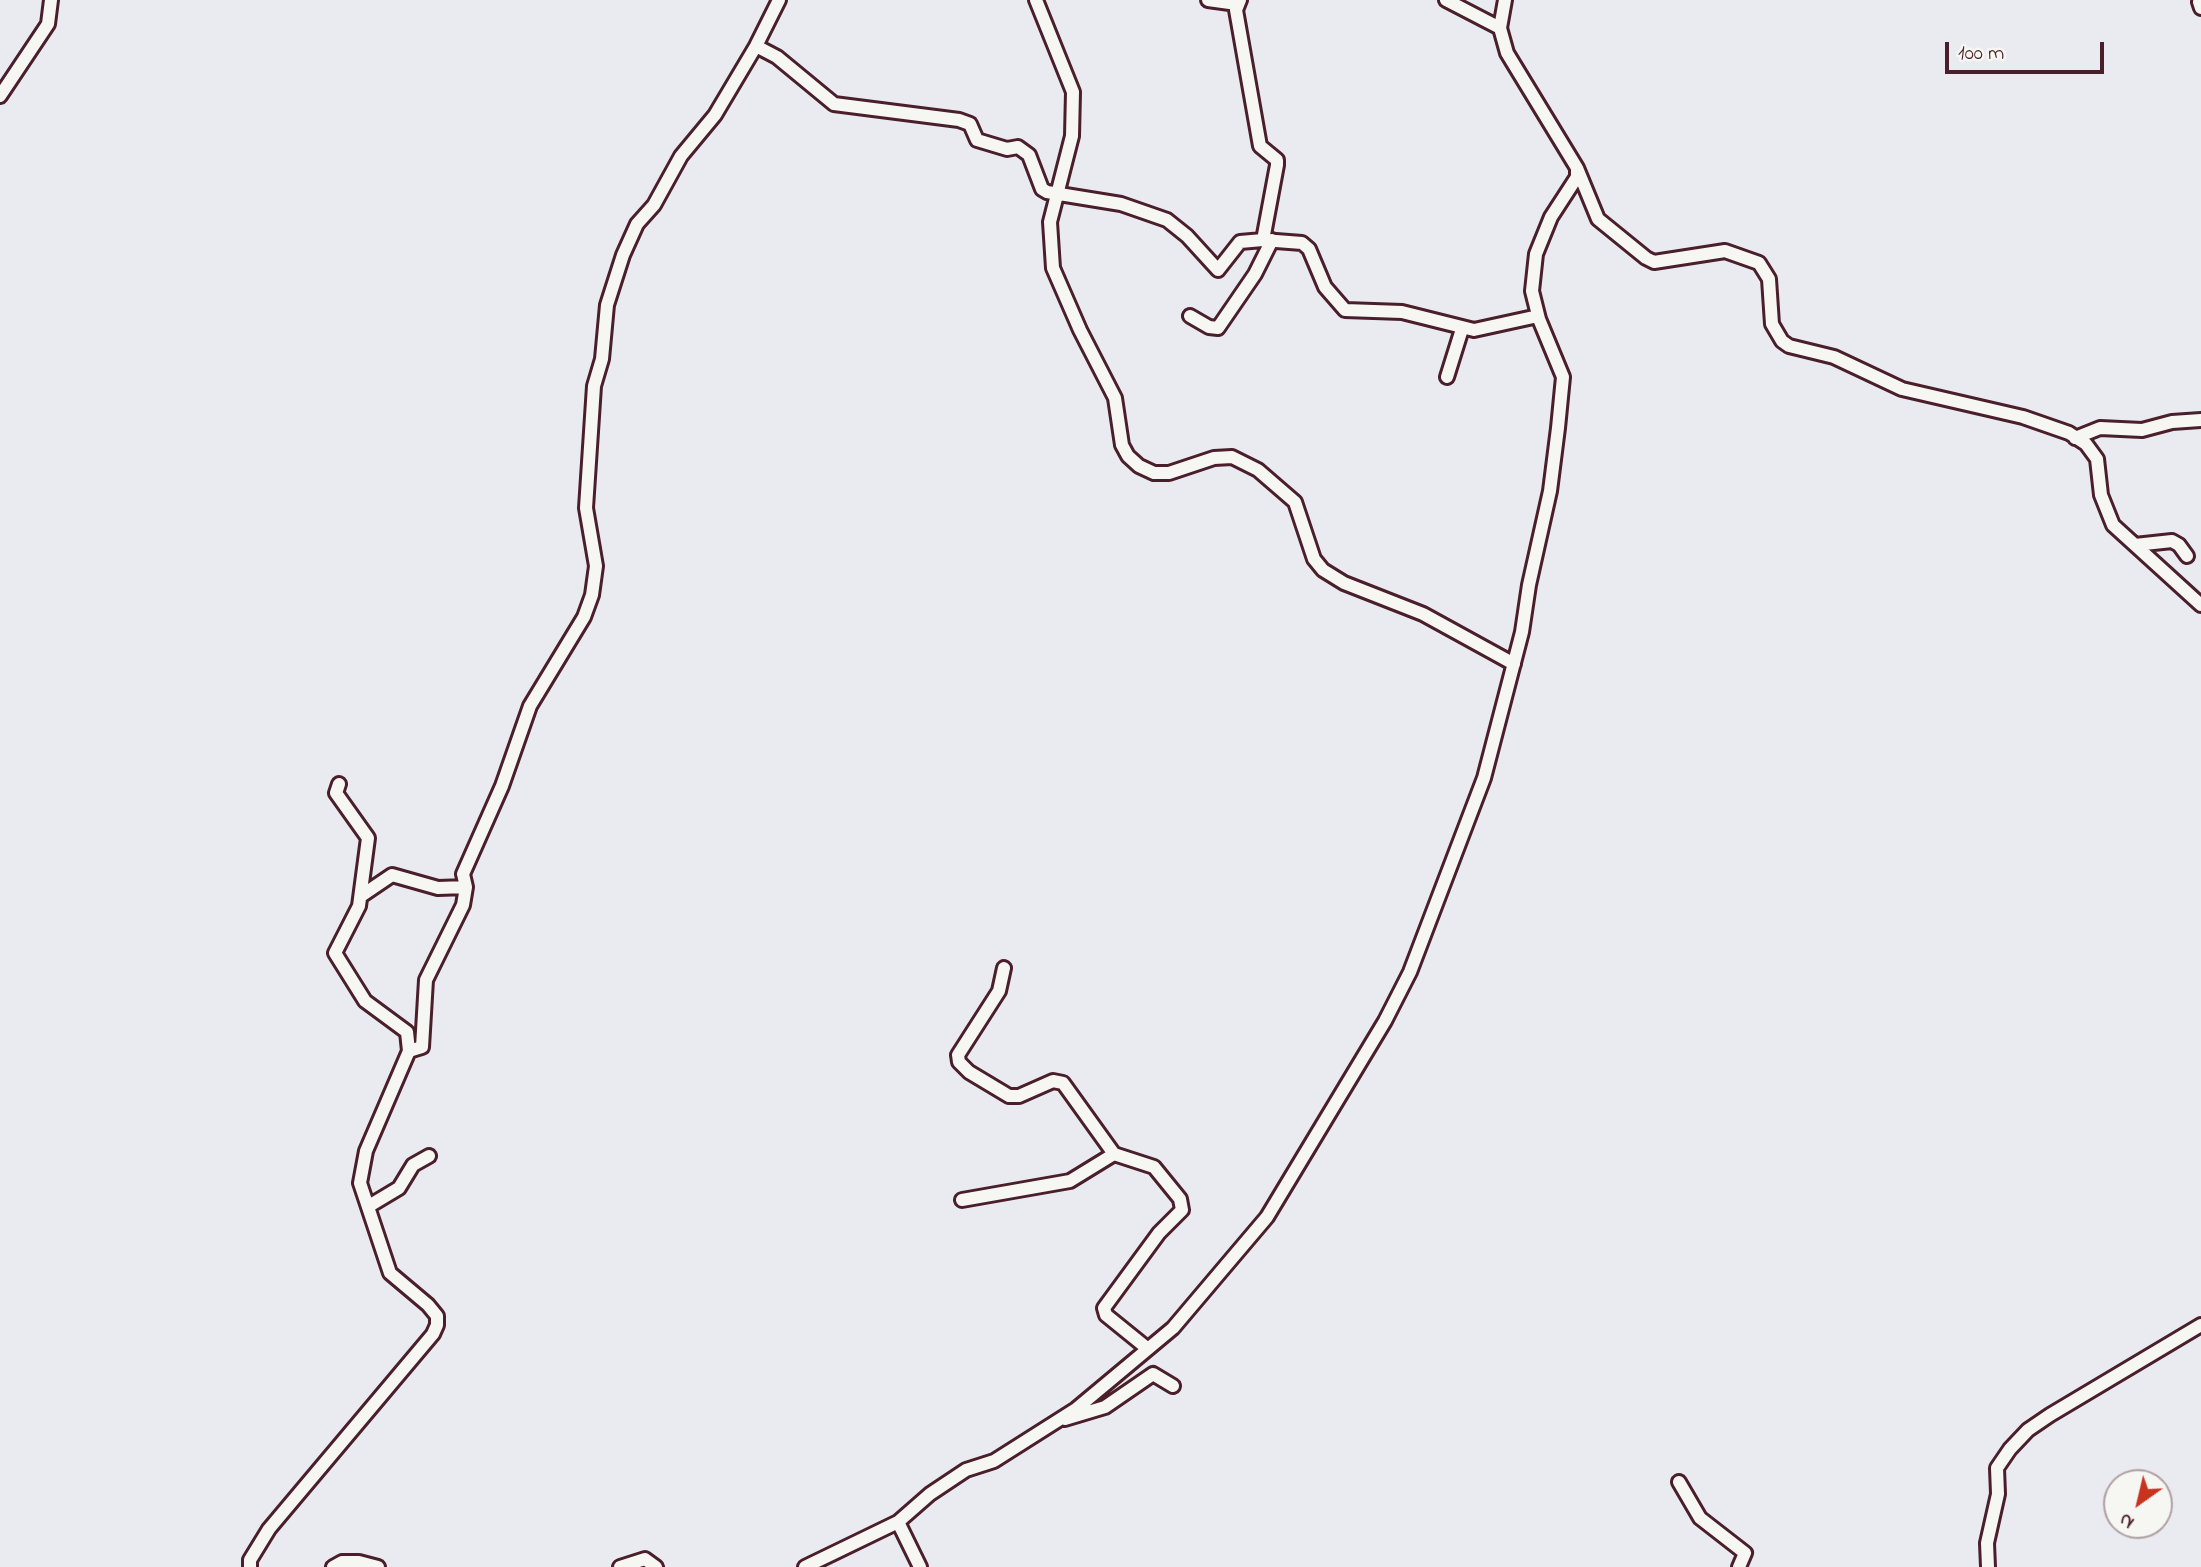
<!DOCTYPE html>
<html>
<head>
<meta charset="utf-8">
<style>
  body { margin:0 }
  #map { position:relative; width:2201px; height:1567px; overflow:hidden; background:#eaebf1; font-family:"Indie Flower",sans-serif }
  canvas { display:block }
  .north { position:absolute; left:2103px; top:1469px; width:70px; height:70px; box-sizing:border-box; background:#f6f6f2; border:2px solid #b1a0a2; border-radius:50%; rotate:214deg; font-size:19px; font-weight:700; line-height:28px; text-align:center; color:#4a1f2b }
  .north::after { content:''; display:block; margin:auto; width:24px; height:32px; background:#c8321e; clip-path:polygon(50% 0,100% 100%,50% 72%,0 100%) }
  .scale { position:absolute; left:1945px; top:42px; width:159px; height:32px; box-sizing:border-box; border:4px solid #4a1f2b; border-top:0; padding-left:9px; font-size:21px; line-height:24px; white-space:nowrap; color:#4a1f2b; -webkit-text-stroke:5px #f6f6f2; paint-order:stroke }
</style>
</head>
<body>
<div id="map">
<canvas width="2201" height="1567"></canvas>
<div class="north">N</div>
<div class="scale">100 m</div>
</div>
<script>
const ctx = document.querySelector('canvas').getContext('2d');
ctx.lineJoin = 'round';
const poly = rows => new Path2D(rows.map(r => 'M' + r).join(''));
function strokePath(path, color, width, dash) { ctx.strokeStyle = color; ctx.lineWidth = width; ctx.lineCap = dash ? 'butt' : 'round'; ctx.setLineDash(dash || []); ctx.stroke(path); }
const minor = poly([
  [1036,0,1073,92,1072,136,1050,222,1053,268,1080,330,1115,398,1122,445,1128,456,1139,466,1154,473,1169,473,1214,458,1232,457,1258,470,1295,502,1314,559,1323,570,1344,583,1423,614,1514,664],
  [1208,0,1237,4],
  [1240,0,1236,10,1260,146,1277,160,1277,165,1263,240],
  [1446,0,1500,28],
  [2199,2,2201,8],
  [756,46,777,57,834,104,959,120,970,124,977,140,1007,149,1018,147,1029,155,1042,189,1047,192,1121,204,1167,220,1187,236,1218,270,1240,242,1263,240,1302,243,1309,249,1325,287,1345,310,1402,312,1474,330,1538,316],
  [0,96,48,24,51,0],
  [1577,168,1598,219,1646,258,1654,262,1725,251,1759,263,1769,279,1772,324,1782,341,1789,346,1834,357,1902,389,2023,417,2069,433,2086,444,2097,459,2101,495,2113,525,2201,605],
  [1190,316,1209,327,1218,328,1255,274,1272,240],
  [1447,377,1462,329],
  [2075,438,2100,428,2142,430,2172,422,2201,420],
  [2135,545,2172,541,2179,545,2187,556],
  [361,896,392,875,438,888,466,887],
  [1004,968,999,991,958,1055,959,1062,969,1072,1009,1096,1019,1096,1053,1081,1063,1083,1114,1154],
  [409,1051,422,1047,426,980,463,905,466,887,463,874,502,786,530,706,584,617,592,595,596,566,586,508,594,386,602,359,607,305,623,255,637,224,654,205,681,156,715,115,756,46,779,0],
  [962,1200,1070,1181,1114,1154,1154,1167,1180,1199,1182,1210,1159,1233,1104,1308,1106,1315,1148,1349],
  [369,1206,399,1188,413,1165,429,1156],
  [1065,1419,1105,1407,1153,1374,1173,1386],
  [1679,1482,1700,1518,1745,1553,1739,1567],
  [898,1522,920,1567],
  [250,1567,250,1560,269,1529,433,1334,437,1325,437,1316,428,1305,390,1273,360,1183,366,1151,409,1051,407,1032,365,1001,335,953,359,906,368,838,336,793,339,784],
  [333,1567,342,1562,359,1562,378,1567],
  [620,1567,645,1559,656,1567],
  [805,1567,898,1522,930,1494,966,1470,994,1461,1076,1409,1173,1328,1267,1217,1385,1021,1410,972,1484,778,1522,632,1529,585,1550,491,1558,428,1563,377,1539,319,1532,291,1536,254,1551,217,1577,177,1577,168,1507,53,1500,28,1505,0],
  [1988,1567,1987,1543,1998,1494,1997,1468,2010,1449,2028,1430,2050,1415,2201,1325]
]);
strokePath(minor, '#4a1f2b', 18);
strokePath(minor, '#f6f6f2', 12);
</script>
</body>
</html>
